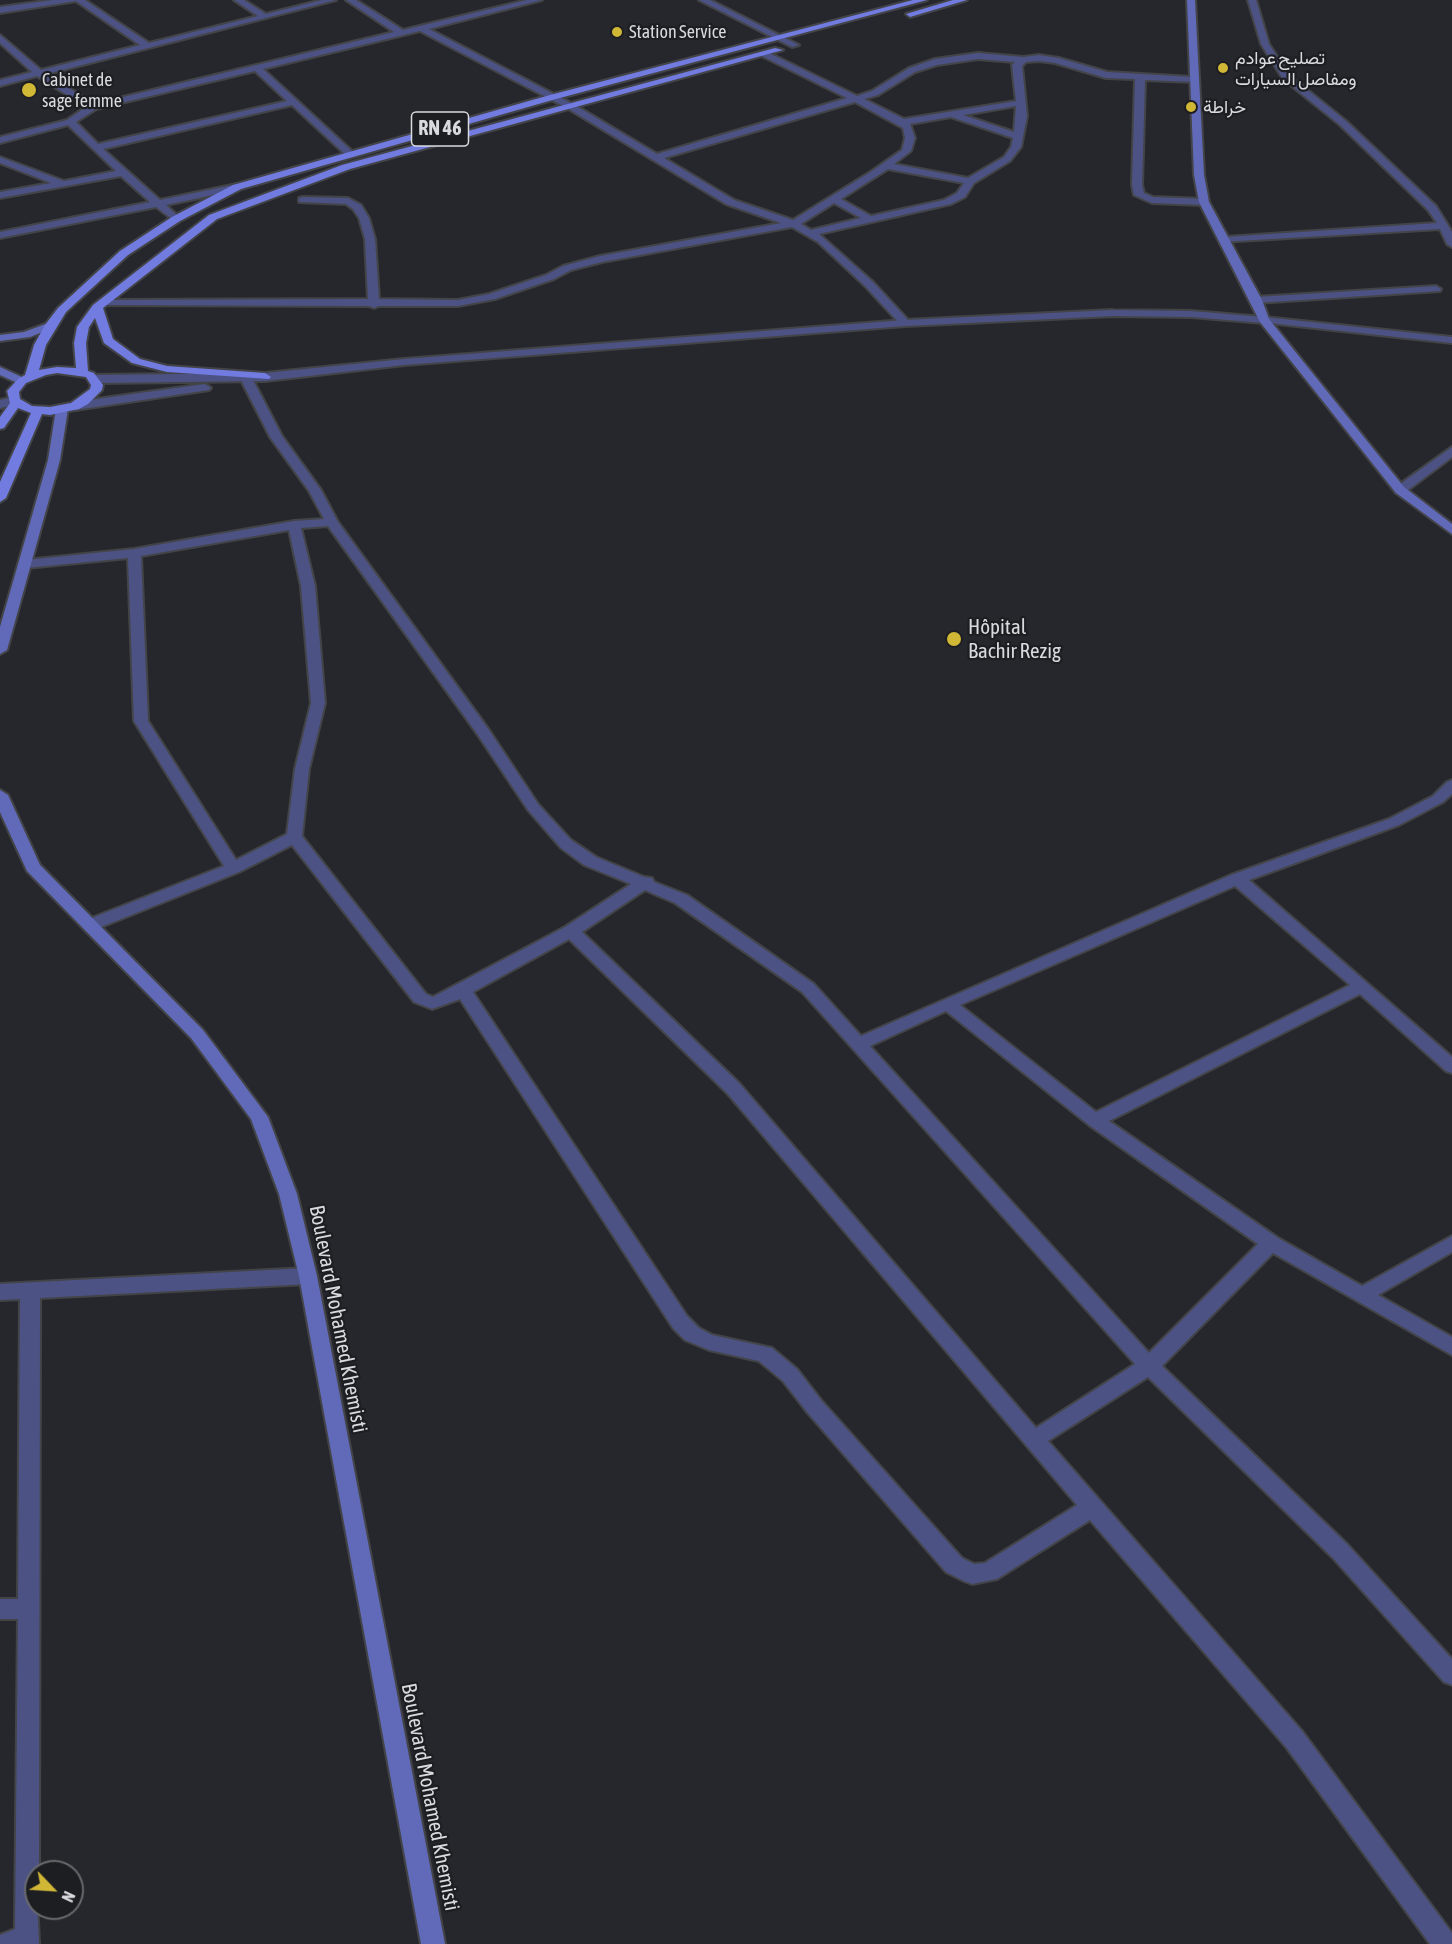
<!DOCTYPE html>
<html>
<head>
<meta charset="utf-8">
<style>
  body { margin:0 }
  #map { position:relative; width:1452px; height:1944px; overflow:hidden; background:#26272c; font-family:"Asap Condensed",sans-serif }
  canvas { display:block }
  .north { position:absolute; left:24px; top:1860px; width:60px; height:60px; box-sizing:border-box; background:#1d1e22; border:2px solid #68696d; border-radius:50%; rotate:115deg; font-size:16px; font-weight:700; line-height:24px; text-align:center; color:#d9dadd }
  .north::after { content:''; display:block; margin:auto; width:21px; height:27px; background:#d1b736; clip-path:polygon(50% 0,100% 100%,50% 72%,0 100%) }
</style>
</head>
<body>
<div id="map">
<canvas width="1452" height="1944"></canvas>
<div class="north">N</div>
</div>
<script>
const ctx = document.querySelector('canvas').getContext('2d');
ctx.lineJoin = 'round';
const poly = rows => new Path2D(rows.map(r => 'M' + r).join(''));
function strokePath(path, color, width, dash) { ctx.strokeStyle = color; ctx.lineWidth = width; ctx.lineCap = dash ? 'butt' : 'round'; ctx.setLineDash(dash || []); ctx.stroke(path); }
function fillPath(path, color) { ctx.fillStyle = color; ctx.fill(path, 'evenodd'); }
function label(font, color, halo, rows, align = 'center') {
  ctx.font = font + ' "Asap Condensed",Vazirmatn,sans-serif'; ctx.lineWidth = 4.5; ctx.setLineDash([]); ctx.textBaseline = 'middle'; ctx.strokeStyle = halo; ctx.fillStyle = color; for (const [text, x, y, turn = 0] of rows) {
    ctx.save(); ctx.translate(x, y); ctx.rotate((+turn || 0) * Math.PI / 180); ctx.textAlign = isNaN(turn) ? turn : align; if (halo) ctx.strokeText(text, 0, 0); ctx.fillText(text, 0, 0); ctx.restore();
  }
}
const minor = poly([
  [53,0,85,0,149,43,258,16,234,0,244,0,266,14,322,0,336,0,47,74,94,104,394,32,346,0,356,0,403,30,527,0,542,0,429,29,573,104,657,154,847,98,762,56,760,54,765,51,857,96,872,91,909,68,935,59,978,53,1023,57,1039,55,1059,58,1107,72,1193,77,1196,78,1196,82,1145,80,1142,185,1144,193,1153,197,1204,199,1209,202,1204,205,1152,203,1134,195,1132,185,1135,79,1106,78,1055,63,1039,61,1026,62,1022,66,1027,116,1021,147,1010,161,974,183,965,197,951,204,819,234,873,282,909,321,909,325,901,325,865,286,818,242,792,227,602,262,571,270,554,279,495,299,458,306,379,306,374,308,369,306,103,305,99,304,99,300,368,299,365,239,359,218,353,209,346,204,299,202,299,198,303,197,348,198,361,205,369,218,375,239,379,299,458,300,489,294,546,275,563,266,600,256,781,223,726,204,567,108,420,31,263,69,353,152,353,156,347,156,292,105,103,149,160,200,237,184,242,187,237,190,166,205,181,219,176,222,156,207,0,238,0,232,150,202,121,176,0,198,0,192,51,183,0,163,0,157,64,181,116,171,68,125,0,143,0,137,67,120,86,107,37,76,0,86,0,80,32,72,0,43,0,35,41,70,140,45,76,1,0,13,0,7,53,0],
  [978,59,1015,62,1012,65,1016,101,904,119,864,99,878,95,915,72,937,65,978,59],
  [255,71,287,101,98,144,76,122,96,109,255,71],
  [855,102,903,128,905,138,902,150,872,171,793,220,734,200,664,158,855,102],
  [1016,106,1014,132,963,115,1016,106],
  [951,117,1013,138,1011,147,1004,157,968,178,894,164,911,151,915,138,910,124,951,117],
  [888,169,964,183,957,193,944,200,871,216,841,199,888,169],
  [834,203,861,218,811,230,801,224,834,203],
  [699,0,710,0,799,45,792,47,699,0],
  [1248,0,1256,0,1269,44,1289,75,1346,121,1436,206,1452,232,1452,247,1447,244,1440,229,1221,242,1221,238,1225,237,1437,223,1428,210,1340,125,1283,79,1261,44,1248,0],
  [1436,286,1441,289,1440,291,1256,303,1250,300,1256,297,1436,286],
  [1264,317,1452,337,1452,343,1260,322,1260,318,1264,317],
  [248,378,254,382,282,436,321,490,338,522,489,730,538,804,571,840,596,857,644,877,652,878,654,882,687,895,814,984,861,1036,1231,875,1389,819,1433,796,1447,782,1452,780,1452,794,1443,802,1399,825,1249,880,1452,1057,1452,1073,1446,1071,1360,994,1109,1121,1278,1238,1362,1286,1452,1236,1452,1252,1378,1295,1452,1337,1452,1355,1273,1253,1162,1366,1347,1544,1452,1659,1452,1685,1444,1682,1333,1558,1148,1377,1048,1441,1302,1731,1452,1933,1452,1944,1430,1944,1286,1747,1090,1520,997,1579,972,1584,964,1581,946,1572,807,1412,783,1381,759,1361,709,1350,685,1340,673,1328,460,999,432,1009,414,1002,292,845,239,872,96,929,84,929,82,925,84,921,224,866,134,721,128,558,26,568,19,564,26,560,134,549,294,521,324,519,309,491,270,437,242,382,248,378],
  [328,526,478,735,528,810,561,848,584,865,631,884,565,927,433,997,426,994,302,836,309,769,325,703,315,586,301,528,328,526],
  [289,530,301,586,311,703,295,769,287,834,236,860,148,721,141,556,289,530],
  [1235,886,1350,985,1096,1112,960,1005,1235,886],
  [645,890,675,903,802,992,1135,1364,1036,1428,739,1083,582,932,645,890],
  [569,939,727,1093,1077,1505,985,1563,974,1564,962,1558,821,1400,797,1369,772,1348,712,1335,699,1328,687,1316,473,992,569,939],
  [946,1011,1089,1125,1258,1244,1149,1353,870,1046,946,1011],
  [14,397,20,401,18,404,0,408,0,400,14,397],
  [1452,447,1452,457,1404,493,1396,493,1394,490,1396,487,1452,447],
  [308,1268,315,1271,317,1276,315,1281,308,1284,40,1298,39,1872,36,1872,39,1944,0,1944,0,1935,15,1929,18,1619,0,1619,0,1599,18,1599,20,1299,0,1300,0,1284,308,1268]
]);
const tertiary = poly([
  [1113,310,1191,311,1264,317,1270,320,1264,323,1191,317,1113,316,905,326,404,365,265,381,95,383,89,379,95,375,265,373,404,359,905,320,1113,310],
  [205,384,211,388,209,390,75,410,69,406,75,402,205,384]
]);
const secondary = poly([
  [1187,0,1195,0,1204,175,1209,202,1262,300,1269,319,1404,487,1452,524,1452,534,1396,493,1260,322,1199,202,1194,175,1187,0],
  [51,322,57,325,55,327,30,337,0,341,0,335,24,332,51,322],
  [0,367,26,379,28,381,22,385,0,375,0,367],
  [62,405,68,409,60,460,7,650,0,654,0,627,48,460,56,409,62,405],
  [0,790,8,795,40,865,203,1030,268,1117,297,1194,317,1276,445,1944,421,1944,299,1276,279,1194,251,1119,191,1038,27,871,0,812,0,790]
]);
const primary = poly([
  [913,0,927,0,556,99,241,189,180,221,128,255,66,312,46,345,39,370,57,367,76,368,74,343,77,327,93,305,209,215,342,165,775,48,783,50,350,169,217,219,103,308,113,339,140,359,167,366,265,373,271,377,269,379,167,372,132,363,104,343,95,318,89,327,86,343,88,371,94,373,103,385,102,390,88,404,79,409,50,415,42,414,6,498,0,502,0,482,31,413,18,408,4,428,0,429,0,417,10,403,7,391,18,379,25,375,34,345,45,325,58,308,120,251,172,217,233,185,550,95,913,0],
  [57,373,86,377,91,385,90,389,71,403,50,407,32,406,20,399,19,392,26,383,46,375,57,373],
  [953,0,967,0,910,17,906,14,953,0]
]);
strokePath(minor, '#434448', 4);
strokePath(tertiary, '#434448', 4);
strokePath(secondary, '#434448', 4);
strokePath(primary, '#434448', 4);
fillPath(minor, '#4c5384');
fillPath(tertiary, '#4c5384');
fillPath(secondary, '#616ab8');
fillPath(primary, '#717be0');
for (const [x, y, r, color] of [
  [617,32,6,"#d1b736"],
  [1223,68,6,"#d1b736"],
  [29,90,8,"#d1b736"],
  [1191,107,6,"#d1b736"],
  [954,639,8,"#d1b736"]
]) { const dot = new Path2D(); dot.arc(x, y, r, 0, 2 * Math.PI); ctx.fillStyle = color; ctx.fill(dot); strokePath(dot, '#1d1e22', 2); }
label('18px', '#d9dadd', '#1d1e22', [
  ["Station Service",629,32],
  ["تصليح عوادم",1235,58],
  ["ومفاصل السيارات",1235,79],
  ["Cabinet de",42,80],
  ["sage femme",42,101],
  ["خراطة",1203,107]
], 'left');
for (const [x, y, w] of [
  [440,129,57]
]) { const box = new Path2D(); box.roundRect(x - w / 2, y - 17, w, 34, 4.5); ctx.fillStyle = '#1d1e22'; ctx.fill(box); strokePath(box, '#d9dadd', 1.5); }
label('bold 20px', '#d9dadd', null, [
  ["RN 46",440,129]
]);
label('21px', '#d9dadd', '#1d1e22', [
  ["Hôpital",968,627],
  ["Bachir Rezig",968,651]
], 'left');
label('21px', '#d9dadd', '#1d1e22', [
  ["Boulevard Mohamed Khemisti",338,1319,79],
  ["Boulevard Mohamed Khemisti",430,1797,79]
]);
</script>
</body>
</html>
